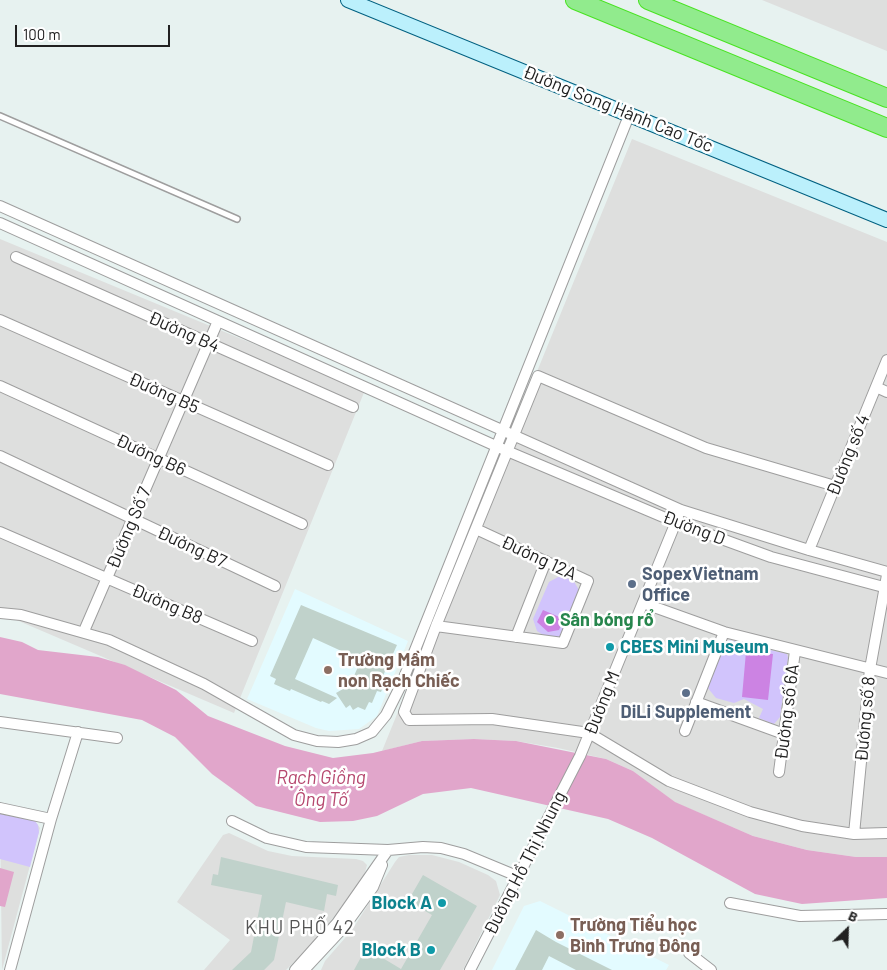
<!DOCTYPE html>
<html>
<head>
<meta charset="utf-8">
<style>
  body { margin:0 }
  #map { position:relative; width:887px; height:970px; overflow:hidden; background:#e7f2f0; font-family:Barlow,sans-serif }
  canvas { display:block }
  .north { position:absolute; left:822px; top:905px; width:50px; height:50px; -webkit-text-stroke:4px #fff; paint-order:stroke; rotate:24deg; font-size:14px; font-weight:700; line-height:20px; text-align:center; color:#212121 }
  .north::after { content:''; display:block; margin:auto; width:18px; height:22px; background:#212121; clip-path:polygon(50% 0,100% 100%,50% 72%,0 100%) }
  .scale { position:absolute; left:15px; top:25px; width:155px; height:22px; box-sizing:border-box; border:2px solid #212121; border-top:0; padding-left:6px; font-size:15px; line-height:18px; white-space:nowrap; color:#212121; -webkit-text-stroke:4px #fff; paint-order:stroke }
</style>
</head>
<body>
<div id="map">
<canvas width="887" height="970"></canvas>
<div class="north">B</div>
<div class="scale">100 m</div>
</div>
<script>
const ctx = document.querySelector('canvas').getContext('2d');
ctx.lineJoin = 'round';
function fillPath(path, color) { ctx.fillStyle = color; ctx.fill(path, 'evenodd'); }
const poly = rows => new Path2D(rows.map(r => 'M' + r).join(''));
function strokePath(path, color, width, dash) { ctx.strokeStyle = color; ctx.lineWidth = width; ctx.lineCap = dash ? 'butt' : 'round'; ctx.setLineDash(dash || []); ctx.stroke(path); }
function label(font, color, halo, rows, align = 'center') {
  ctx.font = font + ' Barlow,sans-serif'; ctx.lineWidth = 5; ctx.setLineDash([]); ctx.textBaseline = 'middle'; ctx.strokeStyle = halo; ctx.fillStyle = color; for (const [text, x, y, turn = 0] of rows) {
    ctx.save(); ctx.translate(x, y); ctx.rotate((+turn || 0) * Math.PI / 180); ctx.textAlign = isNaN(turn) ? turn : align; if (halo) ctx.strokeText(text, 0, 0); ctx.fillText(text, 0, 0); ctx.restore();
  }
}
fillPath(poly([
  [762,0,887,0,887,51],
  [632,139,887,242,887,857,856,857,807,850,753,836,674,802,633,771,606,759,558,748,516,741,474,739,422,741,382,751],
  [0,239,365,390,234,713,0,613],
  [0,814,35,821,40,828,2,970],
  [229,833,268,851,292,856,356,859,363,861,367,865,363,879,315,941,286,970,204,970,230,940,177,902,223,835],
  [409,855,432,855,459,862,488,875,496,881,500,895,463,970,321,970,325,961,352,930,395,862,399,857]
]), '#dedfde');
fillPath(poly([
  [295,589,408,641,377,716,359,729,329,731,316,728,247,699],
  [540,901,669,965,666,970,492,970,524,906]
]), '#e3fbff');
fillPath(poly([
  [560,576,573,580,579,590,564,634,559,637,548,638,537,631,533,619,549,582],
  [729,640,787,654,788,658,780,717,774,724,759,718,763,709,744,699,734,703,716,698,707,687,726,644],
  [0,814,35,821,38,825,39,832,30,867,0,859]
]), '#d1c4fc');
fillPath(poly([
  [543,610,564,619,559,630,548,632,537,622],
  [746,652,773,654,768,700,742,697]
]), '#cc83e3');
fillPath(poly([
  [0,637,22,642,38,650,98,657,125,665,176,690,208,716,285,746,333,758,373,753,422,741,474,739,516,741,606,759,633,771,675,802,753,836,807,850,856,857,887,857,887,898,802,904,755,894,652,838,608,819,471,788,423,794,377,816,353,821,320,822,256,806,212,774,175,737,142,720,0,694],
  [0,868,14,872,5,907,0,906]
]), '#e1a6cb');
fillPath(poly([
  [301,605,397,645,382,678,386,680,381,692,377,691,372,703,369,702,365,710,358,707,353,710,350,705,346,708,336,693,350,685,361,660,313,638,295,679,337,698,329,704,322,701,321,702,291,689,290,691,274,684,276,679,270,676],
  [221,857,338,885,336,896,327,894,324,911,286,902,274,960,264,970,232,970,251,952,262,895,211,885,213,874,218,875],
  [423,875,477,906,440,970,354,970,366,948,401,969,432,915,408,901],
  [536,930,556,942,612,970,576,970,549,956,542,970,515,970]
]), '#c0d2cb');
const service = poly([
  [0,116,237,219]
]);
const minor = poly([
  [0,206,681,510,809,550,887,572],
  [0,223,507,451,675,522,771,557,887,588],
  [16,257,353,407],
  [0,320,328,465],
  [0,386,302,524],
  [876,387,887,392],
  [0,456,275,586],
  [835,486,706,448,538,376,436,626,404,712,409,720,492,719,589,733,669,781,750,812,802,826,854,834,887,833],
  [0,532,252,641],
  [809,550,887,360],
  [643,603,724,632,887,673],
  [0,613,21,615,109,640,204,684,294,735,317,741,338,742,356,739,372,732,386,715,401,685,630,113],
  [436,626,563,643,588,581,476,529],
  [84,631,218,321],
  [516,637,546,561],
  [696,702,784,734],
  [0,722,117,738],
  [685,731,724,632],
  [779,772,795,651],
  [0,808,51,819,10,970],
  [51,819,78,732],
  [232,821,267,838,306,847,388,850,423,847,441,848,464,854,517,876],
  [854,834,870,669,887,575],
  [730,903,800,916,887,914],
  [689,953,711,970],
  [295,970,337,923,388,850],
  [304,970,344,927,373,887,382,865],
  [470,970,580,756,678,517]
]);
const secondary = poly([
  [348,0,887,220]
]);
const motorway = poly([
  [575,0,887,128],
  [648,0,887,98]
]);
strokePath(service, '#9e9e9e', 8);
strokePath(minor, '#9e9e9e', 12);
strokePath(secondary, '#006080', 16);
strokePath(motorway, '#48e321', 20);
strokePath(service, '#fff', 5);
strokePath(minor, '#fff', 10);
strokePath(secondary, '#bbf0fc', 14);
strokePath(motorway, '#91eb8d', 18);
for (const [x, y, r, color] of [
  [632,584,5,"#5c6f8a"],
  [550,620,5,"#2e9e5b"],
  [610,647,5,"#0f9aa8"],
  [328,670,5,"#8d6e63"],
  [686,693,5,"#5c6f8a"],
  [442,903,5,"#0f9aa8"],
  [560,935,5,"#8d6e63"],
  [431,950,5,"#0f9aa8"]
]) { const dot = new Path2D(); dot.arc(x, y, r, 0, 2 * Math.PI); ctx.fillStyle = color; ctx.fill(dot); strokePath(dot, '#fff', 2); }
label('18px', '#212121', '#fff', [
  ["Đường Song Hành Cao Tốc",618,109,22],
  ["Đường B4",184,332,24],
  ["Đường B5",164,393,24],
  ["Đường B6",151,455,25],
  ["Đường số 4",848,455,-68],
  ["Đường Số 7",129,528,-67],
  ["Đường D",694,528,21],
  ["Đường B7",192,547,25],
  ["Đường 12A",539,558,25],
  ["Đường B8",167,604,23],
  ["Đường M",602,703,-68],
  ["Đường số 6A",787,712,-83],
  ["Đường số 8",865,719,-85],
  ["Đường Hồ Thị Nhung",525,863,-63]
]);
label('bold 18px', '#4e5e75', '#fff', [
  ["SopexVietnam",642,574],
  ["Office",642,595],
  ["DiLi Supplement",686,712,"center"]
], 'left');
label('bold 18px', '#27864d', '#fff', [
  ["Sân bóng rổ",560,620]
], 'left');
label('bold 18px', '#0d838f', '#fff', [
  ["CBES Mini Museum",620,647,"left"],
  ["Block A",432,903],
  ["Block B",421,950]
], 'right');
label('bold 18px', '#785e54', '#fff', [
  ["Trường Mầm",338,660],
  ["non Rạch Chiếc",338,681],
  ["Trường Tiểu học",570,925],
  ["Bình Trưng Đông",570,946]
], 'left');
label('italic 19px', '#b6486f', '#fff', [
  ["Rạch Giồng",321,778],
  ["Ông Tố",321,800]
]);
ctx.letterSpacing = '1px';
label('19px', '#545454', '#fff', [
  ["KHU PHỐ 42",300,928]
]);
ctx.letterSpacing = '0px';
</script>
</body>
</html>
